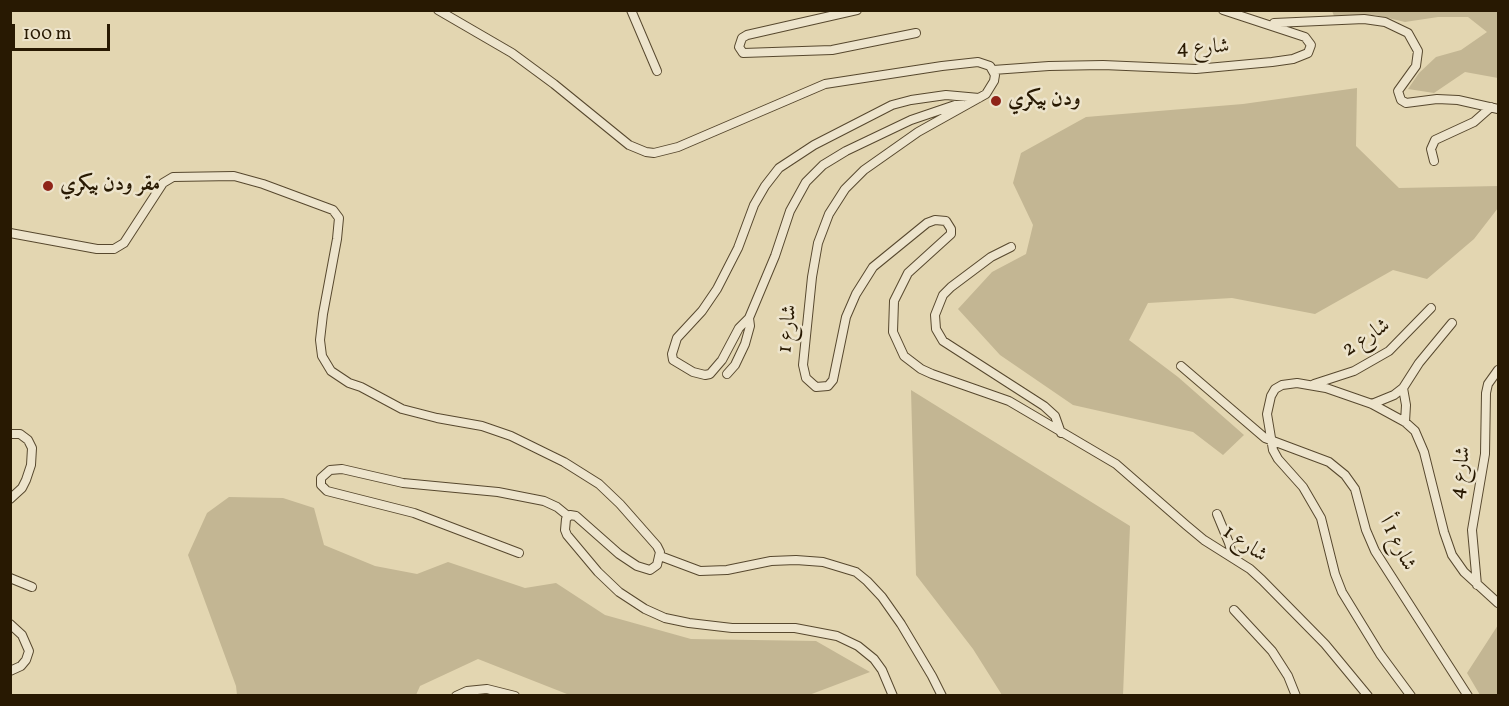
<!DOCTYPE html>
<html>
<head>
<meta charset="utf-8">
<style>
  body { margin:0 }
  #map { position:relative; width:1509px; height:706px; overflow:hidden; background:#e3d6b1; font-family:Vollkorn,serif }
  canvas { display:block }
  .frame { position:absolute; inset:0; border:12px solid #281902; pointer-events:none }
  .scale { position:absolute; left:12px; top:24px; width:98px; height:27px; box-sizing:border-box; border:3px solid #281902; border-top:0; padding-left:8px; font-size:18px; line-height:21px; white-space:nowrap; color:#281902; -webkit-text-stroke:4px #ede4cc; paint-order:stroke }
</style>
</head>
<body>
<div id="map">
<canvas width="1509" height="706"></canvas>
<div class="frame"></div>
<div class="scale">100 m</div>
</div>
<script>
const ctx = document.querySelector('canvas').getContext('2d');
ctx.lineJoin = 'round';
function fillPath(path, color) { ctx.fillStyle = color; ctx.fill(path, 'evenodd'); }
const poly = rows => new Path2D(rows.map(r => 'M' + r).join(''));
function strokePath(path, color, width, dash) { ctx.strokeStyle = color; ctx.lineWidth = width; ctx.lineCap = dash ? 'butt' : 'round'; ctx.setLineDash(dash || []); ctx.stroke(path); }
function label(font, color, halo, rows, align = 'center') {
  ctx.font = font + ' Vollkorn,Amiri,serif'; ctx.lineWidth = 5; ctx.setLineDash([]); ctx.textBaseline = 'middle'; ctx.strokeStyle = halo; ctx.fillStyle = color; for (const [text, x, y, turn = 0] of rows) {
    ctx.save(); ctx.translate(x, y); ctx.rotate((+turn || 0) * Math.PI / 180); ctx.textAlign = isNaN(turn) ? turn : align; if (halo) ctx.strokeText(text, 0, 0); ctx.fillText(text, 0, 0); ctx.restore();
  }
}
fillPath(poly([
  [1332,11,1498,11,1498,78,1465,72,1434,93,1408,89,1419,73,1436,57,1461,50,1487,32,1468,17,1438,17,1405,22,1375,15,1334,16],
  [1357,88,1356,146,1399,188,1498,186,1498,208,1474,239,1427,279,1393,270,1315,314,1232,298,1148,303,1129,340,1178,377,1244,435,1223,455,1193,432,1073,405,1000,355,958,309,992,272,1026,254,1033,225,1013,183,1021,153,1086,117,1243,104],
  [911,390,1130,526,1123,695,1002,695,973,649,916,575],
  [229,497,283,498,314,508,324,545,375,566,417,574,448,562,525,588,556,583,605,615,691,639,816,641,870,672,809,695,572,696,478,659,420,686,416,695,237,695,236,686,188,555,207,513],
  [1498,625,1498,695,1480,695,1467,673]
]), '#c3b693');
const street = poly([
  [438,10,512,53,554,84,629,145,646,152,654,153,678,147,825,84,942,66,978,62,990,66,995,75,994,81,986,94,918,132,864,170,845,189,829,214,818,243,812,277,803,365,806,378,816,387,828,386,833,380,846,317,856,294,873,267,927,223,935,220,946,221,951,229,951,234,908,273,894,301,893,332,904,356,921,369,932,374,1009,401,1116,464,1186,525,1204,540,1250,569,1262,580,1325,644,1368,696],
  [631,10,657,71],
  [857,10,747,35,742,38,739,47,743,53,832,50,916,33],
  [1274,23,1364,19,1385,22,1408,33,1418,51,1416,66,1398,91,1401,100,1406,103,1437,99,1458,100,1498,109],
  [993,70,1049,66,1103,65,1196,69,1272,62,1293,59,1308,53,1311,45,1305,37,1223,10],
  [1434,161,1431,149,1435,140,1474,122,1491,107],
  [10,233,97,249,114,249,124,243,163,183,173,177,234,176,263,184,333,210,339,218,337,239,323,314,320,340,322,356,331,371,349,383,361,387,402,409,437,418,482,426,511,436,564,462,599,484,620,504,657,546,660,552,657,565,650,570,637,566,619,554,576,516,570,515,566,519,565,530,567,535,598,572,619,592,645,609,665,618,689,623,732,628,795,628,837,636,858,646,874,659,882,670,893,696],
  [1011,247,991,257,951,287,943,295,935,315,936,329,943,341,1044,406,1055,416,1061,433],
  [749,318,739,328,722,360,710,374,705,375,693,372,673,360,672,354,677,338,702,311,717,289,738,248,754,205,765,186,779,168,814,145,892,105,911,100,946,95,979,98],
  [1181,366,1265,438,1329,462,1345,475,1355,489,1366,530,1375,551,1468,696],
  [727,374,735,365,745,344,750,326,749,318,775,256,790,211,806,182,823,165,846,151,911,120,961,103],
  [1314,384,1354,371,1389,351,1431,308],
  [1403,388,1406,405,1405,422],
  [1372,404,1394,395,1403,388,1419,363,1452,323],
  [10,434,20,434,28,440,32,448,31,465,26,480,22,488,10,499],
  [1217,514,1229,543,1233,558],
  [519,553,414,513,327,491,321,485,321,478,330,470,342,469,403,483,498,492,544,501,557,507,568,516],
  [660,556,700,571,727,570,771,561,796,560,823,562,856,572,867,581,882,597,901,624,932,676,942,696],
  [10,578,32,587],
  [1477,585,1472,530,1485,454,1486,393,1488,384,1498,370],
  [1234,610,1272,651,1288,676,1296,696],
  [10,624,22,635,29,651,26,660,21,666,10,671],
  [456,696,467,691,487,689,515,696],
  [1411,696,1380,654,1342,592,1335,574,1321,518,1303,487,1278,459,1273,450,1267,414,1271,396,1275,389,1282,385,1297,383,1326,388,1372,404,1405,422,1415,431,1424,452,1444,532,1452,555,1464,572,1498,603]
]);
strokePath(street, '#57482e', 10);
strokePath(street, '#ede4cc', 8);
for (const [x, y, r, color] of [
  [996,101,6,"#8f2418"],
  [48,186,6,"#8f2418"]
]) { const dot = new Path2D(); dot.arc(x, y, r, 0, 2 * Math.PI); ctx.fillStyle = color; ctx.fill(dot); strokePath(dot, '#ede4cc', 2); }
label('21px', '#281902', '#ede4cc', [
  ["شارع 4",1203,49,-2],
  ["شارع 1",789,329,-84],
  ["شارع 2",1367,339,-33],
  ["شارع 4",1462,473,-82],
  ["شارع 1 أ",1396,544,64],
  ["شارع 1",1244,545,35]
]);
label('bold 21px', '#281902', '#ede4cc', [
  ["ودن بيكري",1008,101],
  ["مقر ودن بيكري",60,186]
], 'left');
</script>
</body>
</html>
